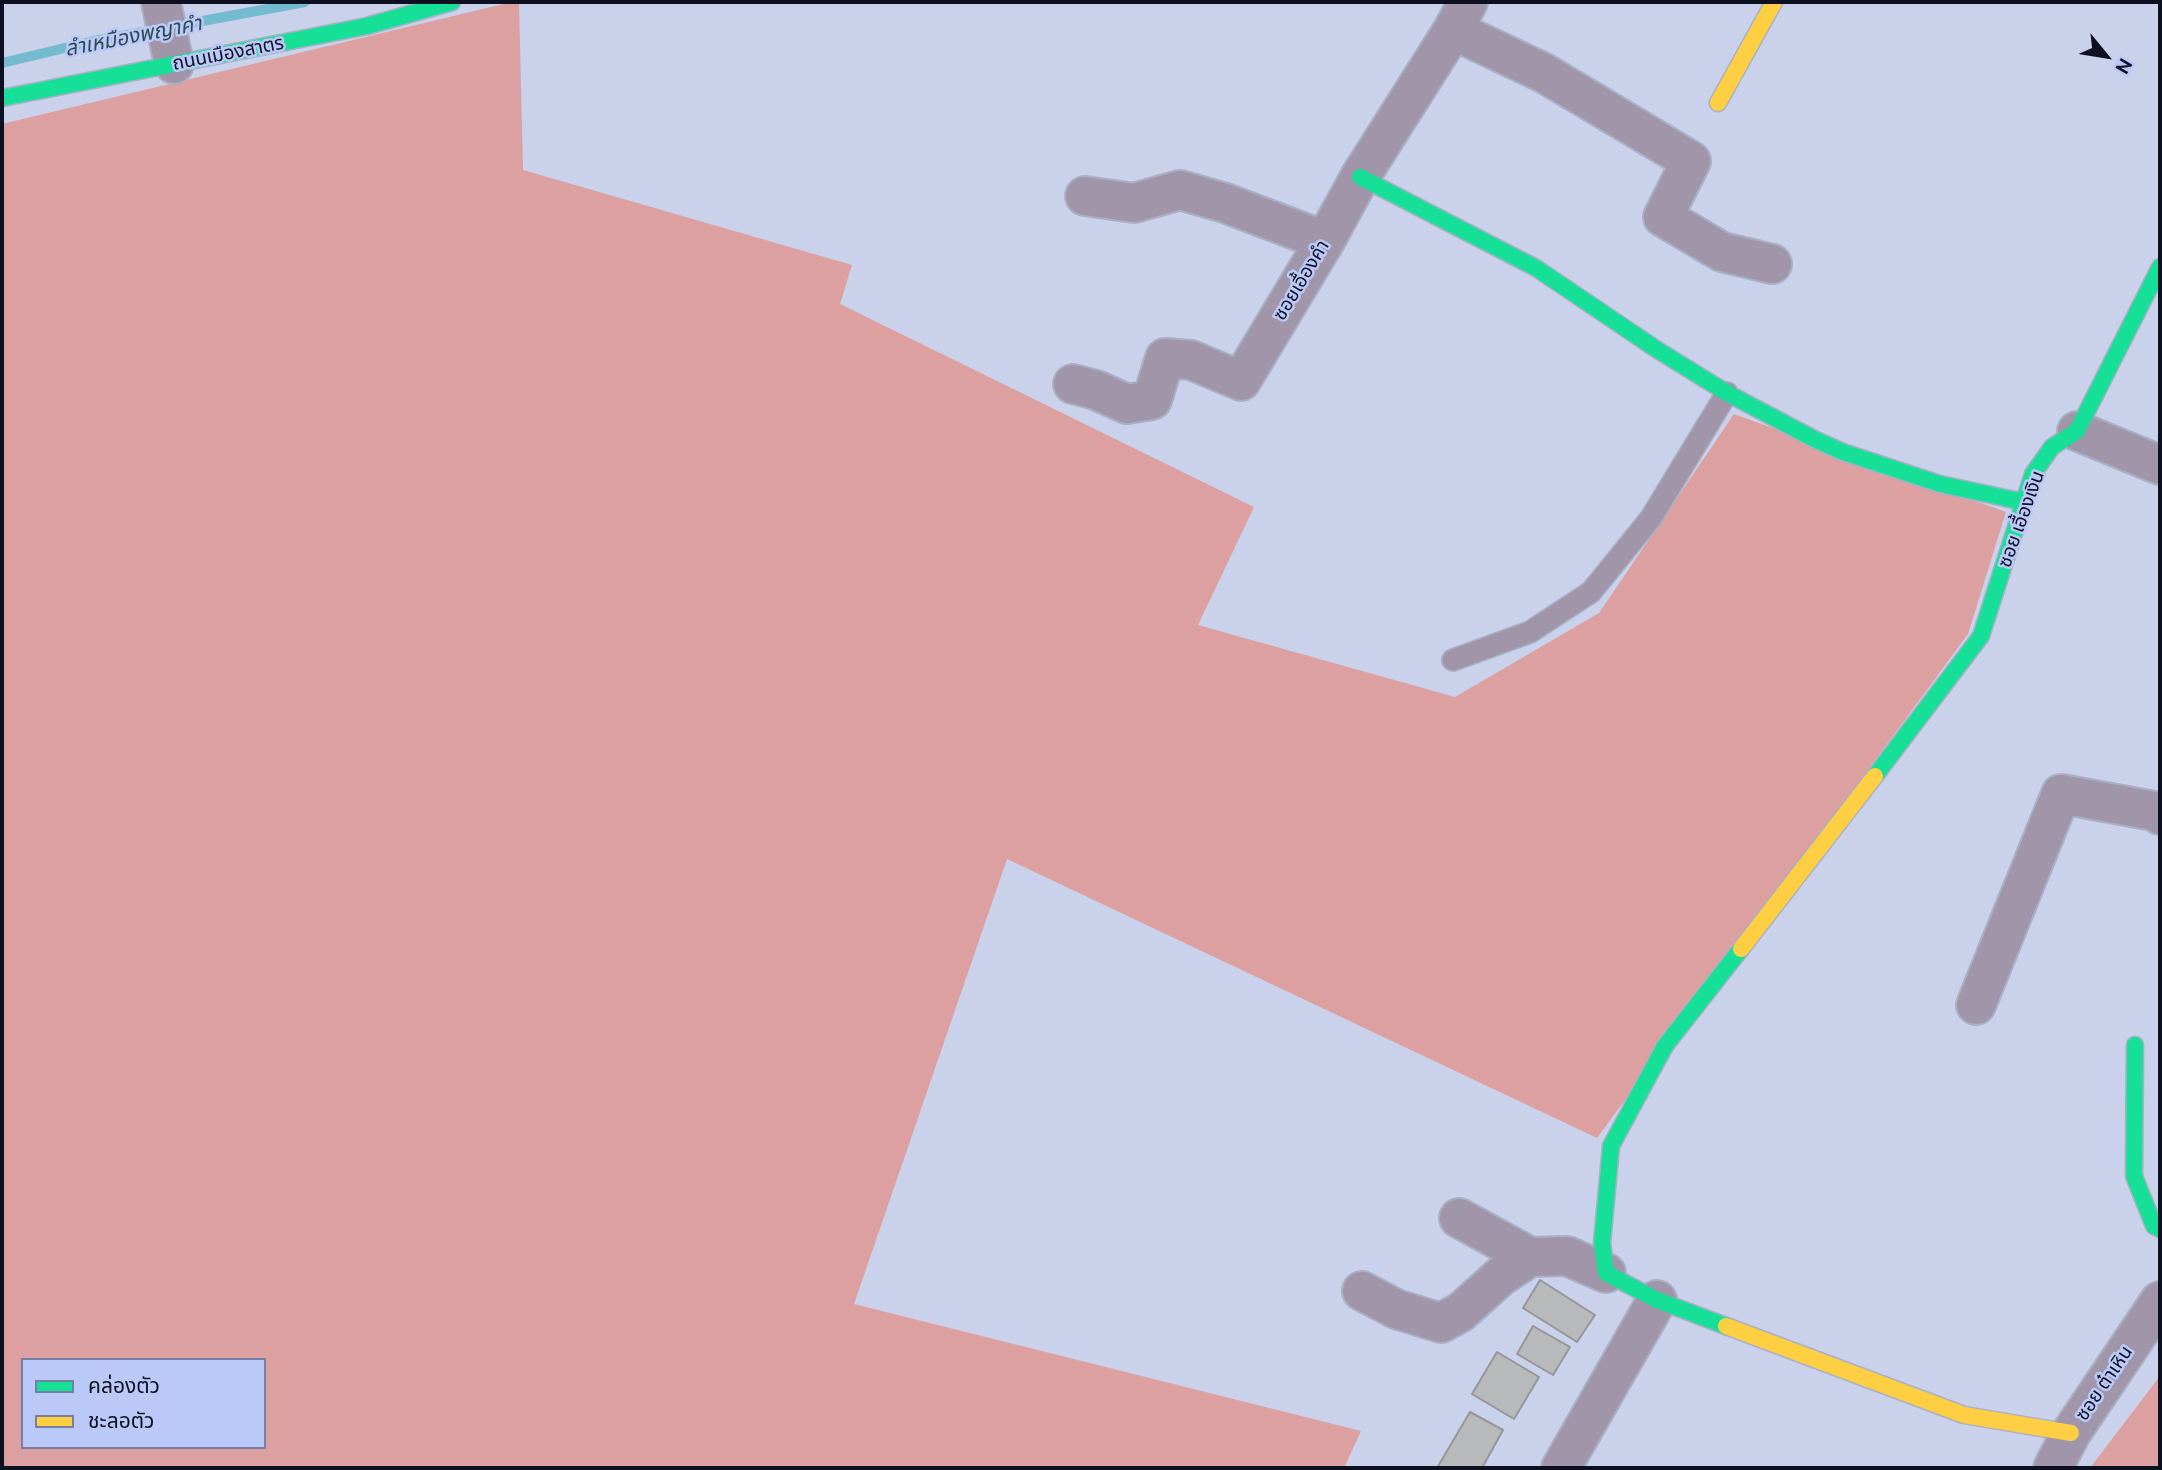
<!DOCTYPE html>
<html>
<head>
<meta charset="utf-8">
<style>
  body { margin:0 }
  #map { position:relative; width:2162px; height:1470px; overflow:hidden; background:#c9d1eb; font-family:Ubuntu,"Noto Sans Thai",sans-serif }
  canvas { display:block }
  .frame { position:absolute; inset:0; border:4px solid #0c1021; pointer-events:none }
  .legend { position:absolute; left:21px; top:1358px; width:245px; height:91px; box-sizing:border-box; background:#bbc9f9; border:2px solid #757fa3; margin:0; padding:9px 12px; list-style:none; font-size:21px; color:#0c1021 }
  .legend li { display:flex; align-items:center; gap:14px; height:35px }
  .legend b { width:35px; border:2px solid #757fa3 }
  .north { position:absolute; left:2071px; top:21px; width:70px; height:70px; -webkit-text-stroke:5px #bbc9f9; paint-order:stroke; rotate:120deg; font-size:19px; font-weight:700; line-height:28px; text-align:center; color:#0c1021 }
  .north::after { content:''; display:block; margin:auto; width:24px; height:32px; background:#0c1021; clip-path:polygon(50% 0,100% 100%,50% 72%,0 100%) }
</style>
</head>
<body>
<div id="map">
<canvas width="2162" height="1470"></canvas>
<div class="frame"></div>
<ul class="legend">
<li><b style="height:9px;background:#16e098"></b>คล่องตัว</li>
<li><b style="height:9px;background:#ffcf43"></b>ชะลอตัว</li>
</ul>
<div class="north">N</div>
</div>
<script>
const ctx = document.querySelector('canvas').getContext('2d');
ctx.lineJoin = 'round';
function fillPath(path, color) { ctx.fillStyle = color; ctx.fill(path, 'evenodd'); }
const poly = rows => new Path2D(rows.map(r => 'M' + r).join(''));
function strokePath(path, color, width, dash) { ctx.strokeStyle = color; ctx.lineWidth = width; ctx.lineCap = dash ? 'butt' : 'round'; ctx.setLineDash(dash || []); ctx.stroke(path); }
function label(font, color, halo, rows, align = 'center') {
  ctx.font = font + ' Ubuntu,"Noto Sans Thai",sans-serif'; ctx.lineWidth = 5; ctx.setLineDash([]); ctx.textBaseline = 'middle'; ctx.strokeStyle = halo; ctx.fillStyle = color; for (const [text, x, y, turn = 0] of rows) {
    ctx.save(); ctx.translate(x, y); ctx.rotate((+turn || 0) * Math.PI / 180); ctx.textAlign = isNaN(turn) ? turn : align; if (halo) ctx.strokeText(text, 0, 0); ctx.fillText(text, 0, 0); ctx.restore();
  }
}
fillPath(poly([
  [512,2,519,2,523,170,852,265,840,304,1254,507,1198,625,1455,697,1599,613,1734,414,2006,512,1968,634,1597,1138,1007,859,854,1304,1361,1431,1344,1468,2,1468,2,124],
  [23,1360,264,1360,264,1447,23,1447],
  [2160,1376,2160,1468,2090,1468]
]), '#dda0a0');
strokePath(poly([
  [2,63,94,41,305,2]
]), '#74bbd0', 10);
const building = poly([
  [1540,1280,1595,1315,1577,1342,1523,1308,1540,1280],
  [1533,1326,1570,1347,1553,1375,1517,1354,1533,1326],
  [1497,1352,1539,1377,1514,1419,1472,1394,1497,1352],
  [1470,1412,1503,1430,1482,1468,1437,1468,1470,1412]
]);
fillPath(building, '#b8b9bb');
strokePath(building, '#959698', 2);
const lane = poly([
  [1453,660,1530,632,1591,592,1651,518,1727,393]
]);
const street = poly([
  [161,2,174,64],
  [1453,30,1544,73,1691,161,1663,217,1722,252,1772,264],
  [1085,196,1134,203,1180,190,1225,203,1325,241],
  [1073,384,1096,390,1127,404,1152,400,1165,358,1191,360,1241,381,1325,241,1360,177,1453,30,1468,2],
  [2077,431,2160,465],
  [1976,1005,2061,794,2154,811,2160,815],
  [1459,1218,1530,1257],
  [1362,1291,1396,1309,1441,1323,1461,1312,1501,1276,1530,1257,1567,1256,1606,1273],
  [1561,1468,1657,1300],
  [2053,1468,2071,1433,2160,1301]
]);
const fast = poly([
  [2,98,367,26,452,2],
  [1360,177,1536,268,1656,349,1727,393,1816,440,1843,452,1940,484,2024,502],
  [1875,776,1981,636,2033,474,2052,447,2077,431,2160,267],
  [2135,1045,2134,1176,2154,1226,2160,1229],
  [1726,1326,1657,1300,1606,1273,1602,1243,1611,1146,1665,1046,1741,949]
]);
const slow = poly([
  [1718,103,1774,2],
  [1741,949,1875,776],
  [1726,1326,1964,1415,2071,1433]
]);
strokePath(lane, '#a9b0c4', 24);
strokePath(street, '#a9b0c4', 42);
strokePath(fast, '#a9b0c4', 19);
strokePath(slow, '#a9b0c4', 19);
strokePath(lane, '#a095a9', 21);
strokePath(street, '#a095a9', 38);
strokePath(fast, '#16e098', 16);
strokePath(slow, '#ffcf43', 16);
label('19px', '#0c1021', '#bbc9f9', [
  ["ถนนเมืองสาตร",228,53,-11],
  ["ซอยเอื้องคำ",1301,280,-59],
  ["ซอย เอื้องเงิน",2021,519,-70],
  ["ซอย ต๋าเหิน",2104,1383,-56]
]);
label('italic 21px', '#2c4b51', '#bbc9f9', [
  ["ลำเหมืองพญาคำ",133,36,-11]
]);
</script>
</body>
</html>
